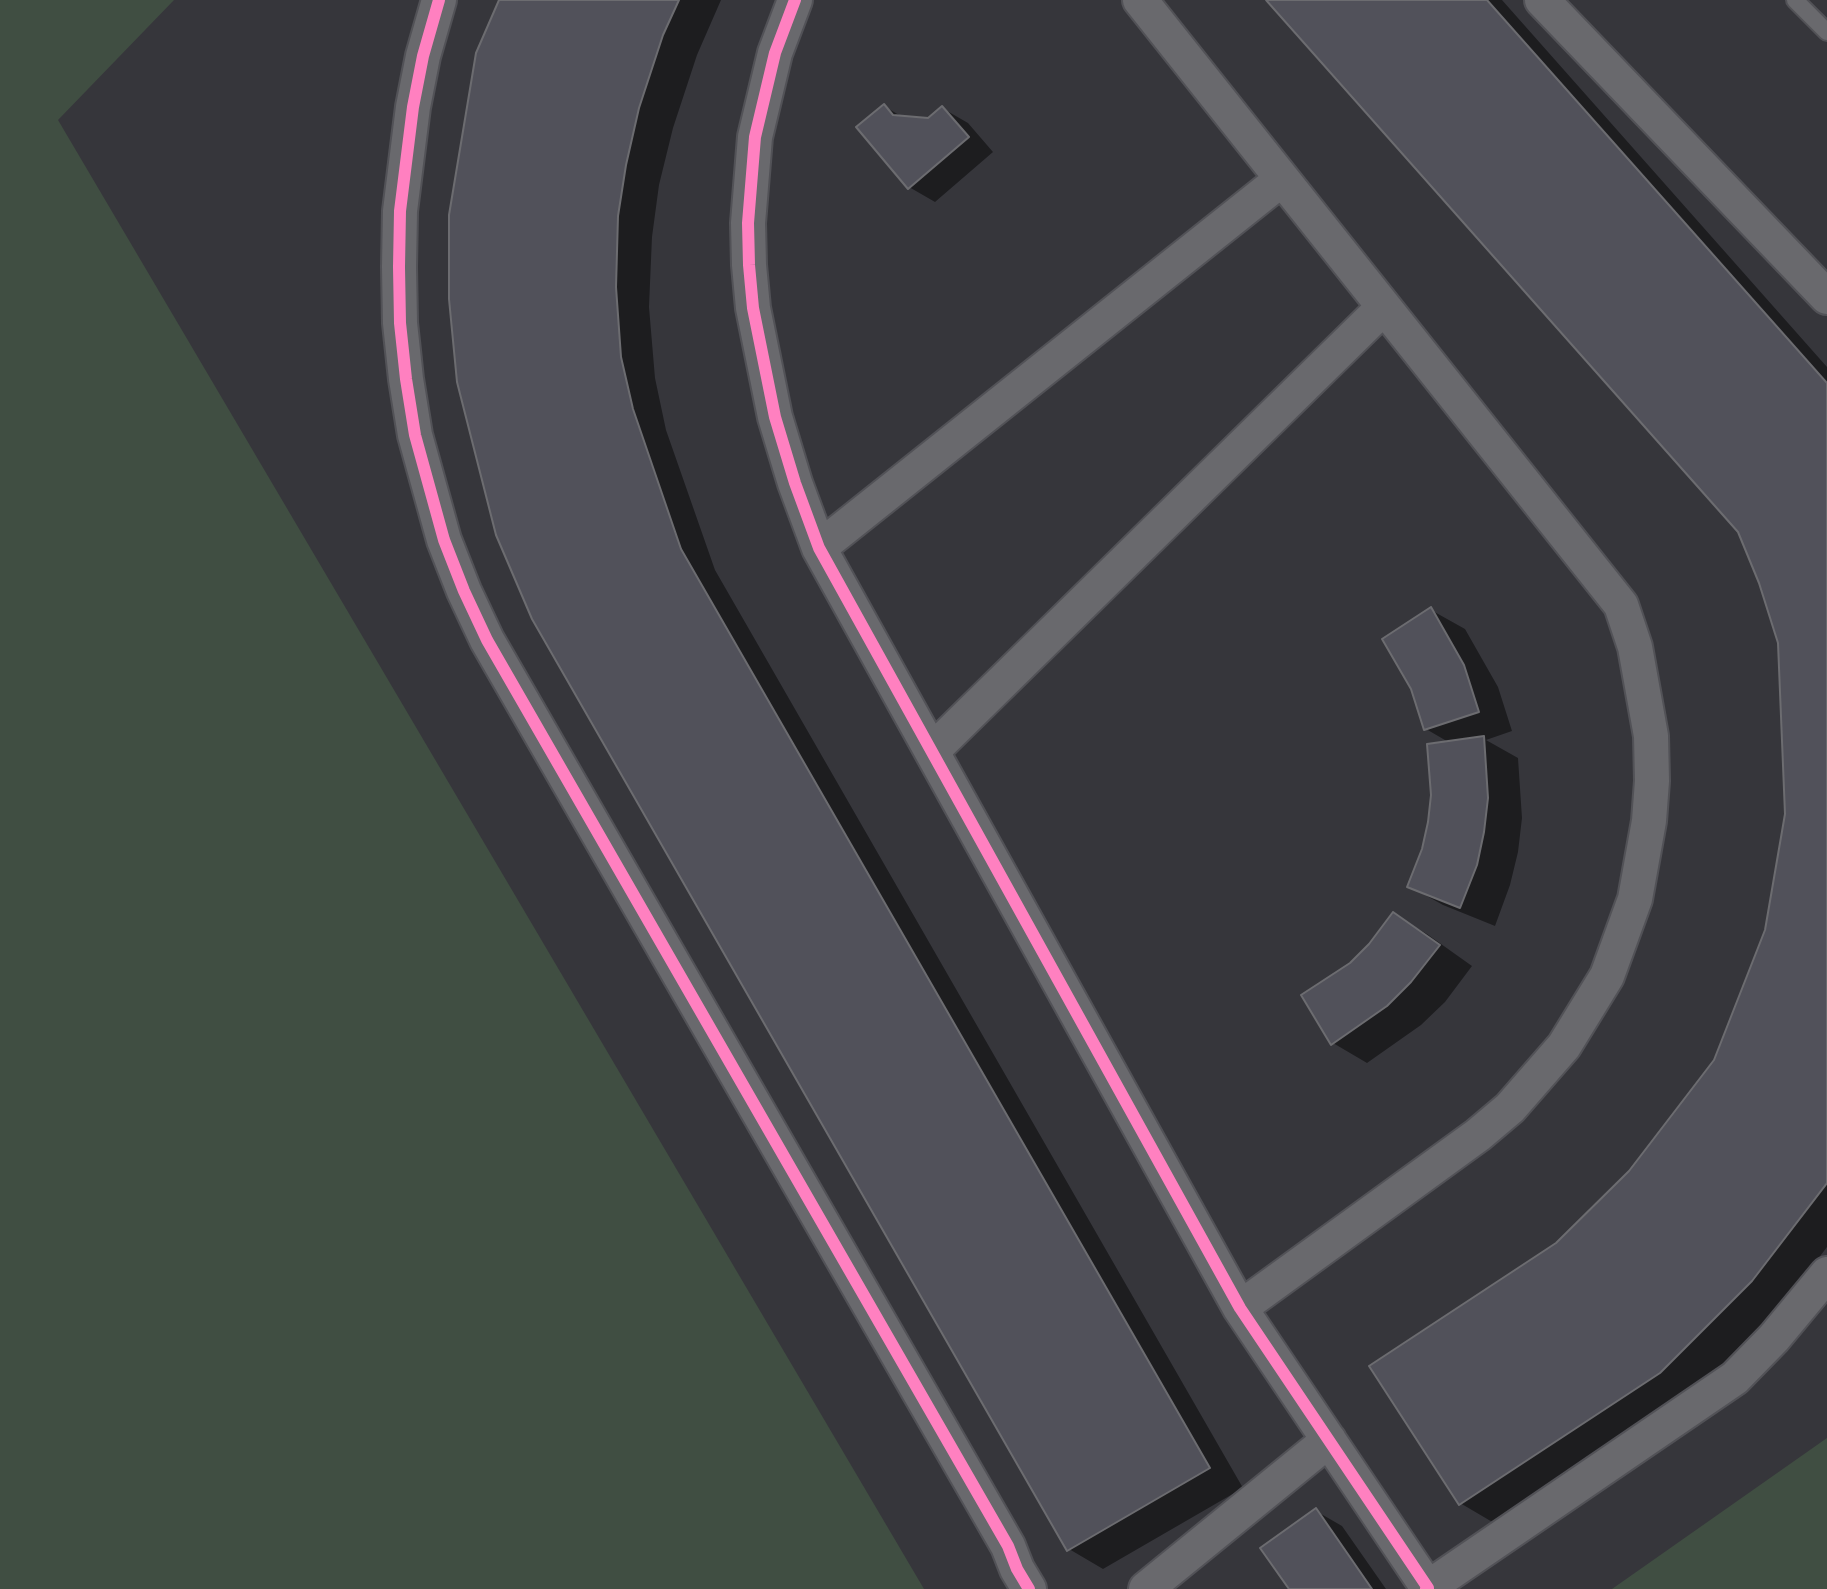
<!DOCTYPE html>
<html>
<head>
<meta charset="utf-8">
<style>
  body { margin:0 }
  canvas { display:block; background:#36363b }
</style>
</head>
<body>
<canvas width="1827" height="1589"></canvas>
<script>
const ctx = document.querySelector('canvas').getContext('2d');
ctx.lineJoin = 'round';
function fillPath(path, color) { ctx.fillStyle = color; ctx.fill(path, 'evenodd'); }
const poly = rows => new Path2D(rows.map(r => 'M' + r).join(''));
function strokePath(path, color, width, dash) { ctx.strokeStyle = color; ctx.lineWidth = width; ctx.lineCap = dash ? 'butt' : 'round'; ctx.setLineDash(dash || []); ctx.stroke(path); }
fillPath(poly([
  [0,0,174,0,58,120,924,1589,0,1589],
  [1827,1438,1827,1589,1612,1589]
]), '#404e42');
fillPath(poly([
  [502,0,721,0,697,55,673,128,659,185,652,237,649,307,655,378,666,430,715,570,1243,1488,1103,1569,1069,1549,533,618],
  [1269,0,1502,0,1827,367,1827,1247,1786,1301,1694,1392,1494,1523,1460,1503,1557,1245,1630,1173,1716,1061,1767,931,1787,814,1780,643,1761,582,1740,531],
  [884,106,904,118,929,120,942,108,968,123,993,152,935,202,909,187],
  [1431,610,1465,629,1498,687,1512,731,1486,740,1518,758,1522,818,1518,852,1510,885,1495,926,1443,905,1409,886,1424,849,1450,743,1426,729,1401,663],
  [1393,914,1427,934,1472,966,1445,1002,1421,1025,1367,1063,1333,1043,1351,964,1370,945],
  [1316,1511,1342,1526,1386,1589,1291,1589]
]), '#0007');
const building = poly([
  [499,0,679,0,663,35,639,108,626,165,618,216,616,287,621,357,633,409,681,549,1210,1468,1067,1551,532,619,496,535,457,382,449,299,449,215,476,53,499,0],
  [1266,0,1487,0,1827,383,1827,1183,1752,1281,1660,1373,1459,1505,1369,1366,1556,1243,1629,1171,1714,1060,1765,930,1785,814,1778,643,1759,583,1738,532,1266,0],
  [884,104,893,115,928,118,942,106,969,137,908,189,856,127,884,104],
  [1431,607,1464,665,1479,712,1424,730,1411,689,1382,639,1431,607],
  [1484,736,1488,798,1484,832,1477,865,1460,908,1407,887,1422,849,1428,822,1431,795,1427,744,1484,736],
  [1393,912,1440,945,1411,982,1387,1006,1331,1045,1301,995,1350,963,1369,944,1393,912],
  [1316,1508,1372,1589,1289,1589,1260,1548,1316,1508]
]);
fillPath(building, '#51515a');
strokePath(building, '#6c6c70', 2);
const lane = poly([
  [1795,0,1827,32]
]);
const street = poly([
  [439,0,423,56,413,107,400,211,399,267,400,323,406,379,415,435,444,540,464,591,487,640,1008,1546,1017,1569,1029,1589],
  [795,0,775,53,755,137,748,223,749,265,753,308,775,417,795,483,819,548,1240,1308,1428,1588],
  [1140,0,1621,605,1635,647,1651,736,1652,781,1649,821,1635,899,1607,976,1564,1046,1510,1108,1478,1135,1240,1308],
  [1542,0,1827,297],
  [819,548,1282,179],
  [932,751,1384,307],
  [1146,1589,1329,1440],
  [1426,1589,1735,1378,1774,1338,1827,1274]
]);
strokePath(lane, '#525257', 20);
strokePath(street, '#525257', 38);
strokePath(lane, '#69696d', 16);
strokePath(street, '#69696d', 34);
strokePath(poly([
  [439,0,423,56,413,107,400,211,399,267,400,323,406,379,415,435,444,540,464,591,487,640,1008,1546,1017,1569,1029,1589],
  [795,0,775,53,755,137,748,223,749,265,753,308,775,417,795,483,819,548,1240,1308,1428,1588,1426,1589]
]), '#ff80c0', 12);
</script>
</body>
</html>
